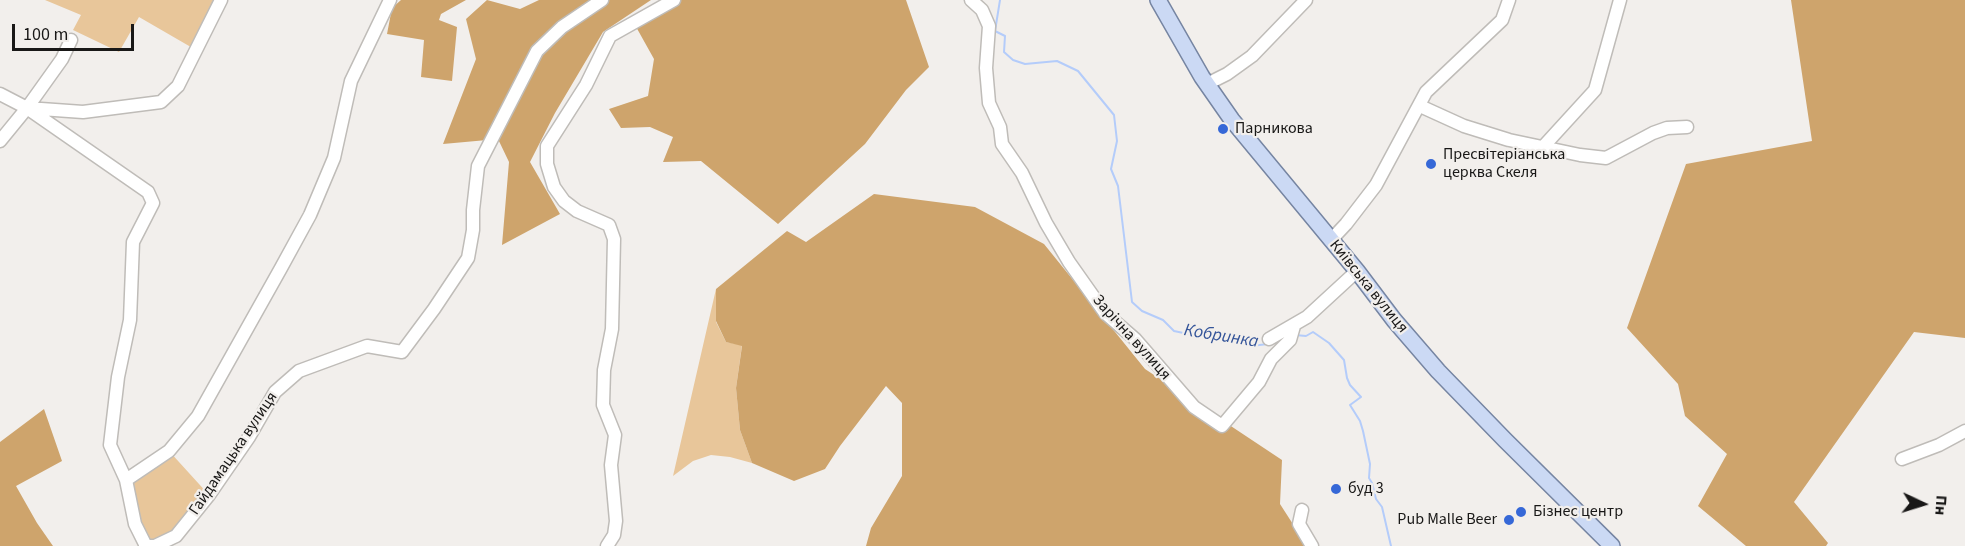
<!DOCTYPE html>
<html>
<head>
<meta charset="utf-8">
<style>
  body { margin:0 }
  #map { position:relative; width:1965px; height:546px; overflow:hidden; background:#f2efec; font-family:"Source Sans 3",sans-serif }
  canvas { display:block }
  .north { position:absolute; left:1893px; top:474px; width:60px; height:60px; -webkit-text-stroke:4px #f2efec; paint-order:stroke; rotate:94deg; font-size:16px; font-weight:700; line-height:24px; text-align:center; color:#191817 }
  .north::after { content:''; display:block; margin:auto; width:21px; height:27px; background:#191817; clip-path:polygon(50% 0,100% 100%,50% 72%,0 100%) }
  .scale { position:absolute; left:12px; top:24px; width:122px; height:27px; box-sizing:border-box; border:3px solid #191817; border-top:0; padding-left:8px; font-size:18px; line-height:21px; white-space:nowrap; color:#191817; -webkit-text-stroke:4px #f2efec; paint-order:stroke }
</style>
</head>
<body>
<div id="map">
<canvas width="1965" height="546"></canvas>
<div class="north">Пн</div>
<div class="scale">100 m</div>
</div>
<script>
const ctx = document.querySelector('canvas').getContext('2d');
ctx.lineJoin = 'round';
function fillPath(path, color) { ctx.fillStyle = color; ctx.fill(path, 'evenodd'); }
const poly = rows => new Path2D(rows.map(r => 'M' + r).join(''));
function strokePath(path, color, width, dash) { ctx.strokeStyle = color; ctx.lineWidth = width; ctx.lineCap = dash ? 'butt' : 'round'; ctx.setLineDash(dash || []); ctx.stroke(path); }
function label(font, color, halo, rows, align = 'center') {
  ctx.font = font + ' "Source Sans 3",sans-serif'; ctx.lineWidth = 4.5; ctx.setLineDash([]); ctx.textBaseline = 'middle'; ctx.strokeStyle = halo; ctx.fillStyle = color; for (const [text, x, y, turn = 0] of rows) {
    ctx.save(); ctx.translate(x, y); ctx.rotate((+turn || 0) * Math.PI / 180); ctx.textAlign = isNaN(turn) ? turn : align; if (halo) ctx.strokeText(text, 0, 0); ctx.fillText(text, 0, 0); ctx.restore();
  }
}
fillPath(poly([
  [45,0,221,0,196,50,139,17,119,52,73,30,81,15],
  [716,289,716,322,726,342,742,345,736,388,740,430,752,463,730,457,711,455,693,461,673,476],
  [169,451,209,495,176,536,146,546,126,480]
]), '#e8c69a');
fillPath(poly([
  [401,0,466,0,441,14,439,20,457,27,452,81,421,77,424,40,387,34,392,8],
  [487,0,520,9,539,0,651,0,603,32,555,113,530,162,560,214,502,245,509,162,498,139,443,144,476,59,466,19],
  [680,0,906,0,929,67,906,90,865,144,778,224,701,161,663,162,673,137,650,127,621,128,609,109,648,96,654,59,635,25],
  [1791,0,1965,0,1965,338,1914,332,1794,502,1828,543,1826,546,1746,546,1698,506,1727,454,1685,416,1678,384,1627,328,1686,164,1812,141],
  [874,194,975,207,1044,244,1145,369,1282,460,1280,504,1307,546,866,546,871,528,902,476,902,403,886,386,840,446,825,469,794,481,752,463,740,430,736,388,742,346,726,342,716,321,716,289,787,231,806,242],
  [44,409,62,461,16,486,37,523,53,546,0,546,0,442]
]), '#cea46c');
strokePath(poly([
  [1000,0,995,31,1005,36,1004,52,1013,60,1025,64,1057,61,1078,71,1114,115,1117,141,1111,169,1118,186,1132,302,1142,311,1163,320,1174,331,1207,338,1221,338,1251,346,1268,344],
  [1295,335,1306,336,1313,332,1329,343,1344,360,1347,378,1350,385,1361,397,1350,405,1360,421,1363,431,1370,464,1369,478,1372,483,1376,499,1382,507,1391,546]
]), '#b4ccfa', 2);
const minor = poly([
  [971,0,982,10,989,26,986,68,989,103,1000,127,1002,144,1022,173,1046,223,1069,262,1105,313,1135,339,1194,407,1222,426,1259,382,1271,359,1290,340,1294,326],
  [1207,84,1227,74,1252,56,1306,0],
  [0,94,27,108,148,192,153,203,133,242,130,320,118,377,110,445,126,480],
  [1420,106,1464,126,1509,140,1580,155,1606,158,1653,133,1667,128,1687,127],
  [27,108,62,59,71,40],
  [0,141,27,108,83,112,161,102,178,86,221,0],
  [1542,148,1595,90,1620,0],
  [1331,240,1346,224,1376,185,1426,92,1502,20,1509,0],
  [1269,339,1307,317,1357,271],
  [1902,459,1939,445,1965,431],
  [1302,510,1299,524,1312,546],
  [145,546,155,546,176,536,209,495,249,437,275,392,299,371,367,346,402,352,434,309,468,258,473,230,473,210,478,166,537,51,562,27,602,0],
  [146,546,135,524,126,480,169,451,198,416,281,268,310,215,334,158,351,81,390,0],
  [607,546,614,535,616,521,611,465,615,435,603,405,604,370,612,329,614,239,609,225,577,211,564,201,554,187,547,164,547,146,586,85,610,36,674,0]
]);
const major = poly([
  [1158,0,1202,77,1232,120,1357,271,1394,320,1438,371,1505,440,1612,546]
]);
strokePath(minor, '#bfbcb8', 15);
strokePath(major, '#7685a2', 18);
strokePath(minor, '#fff', 12);
strokePath(major, '#cbd9f4', 15);
for (const [x, y, r, color] of [
  [1223,129,6,"#3668d7"],
  [1431,164,6,"#3668d7"],
  [1336,489,6,"#3668d7"],
  [1521,512,6,"#3668d7"],
  [1509,520,6,"#3668d7"]
]) { const dot = new Path2D(); dot.arc(x, y, r, 0, 2 * Math.PI); ctx.fillStyle = color; ctx.fill(dot); strokePath(dot, '#f2efec', 2); }
label('16px', '#191817', '#f2efec', [
  ["Парникова",1235,129],
  ["Пресвітеріанська",1443,155],
  ["церква Скеля",1443,173],
  ["буд 3",1348,489],
  ["Бізнес центр",1533,512],
  ["Pub Malle Beer",1497,520,"right"]
], 'left');
label('16px', '#191817', '#f2efec', [
  ["Київська вулиця",1368,287,51],
  ["Зарічна вулиця",1131,338,48],
  ["Гайдамацька вулиця",234,454,-56]
]);
label('italic 18px', '#345499', '#f2efec', [
  ["Кобринка",1221,337,9]
]);
</script>
</body>
</html>
